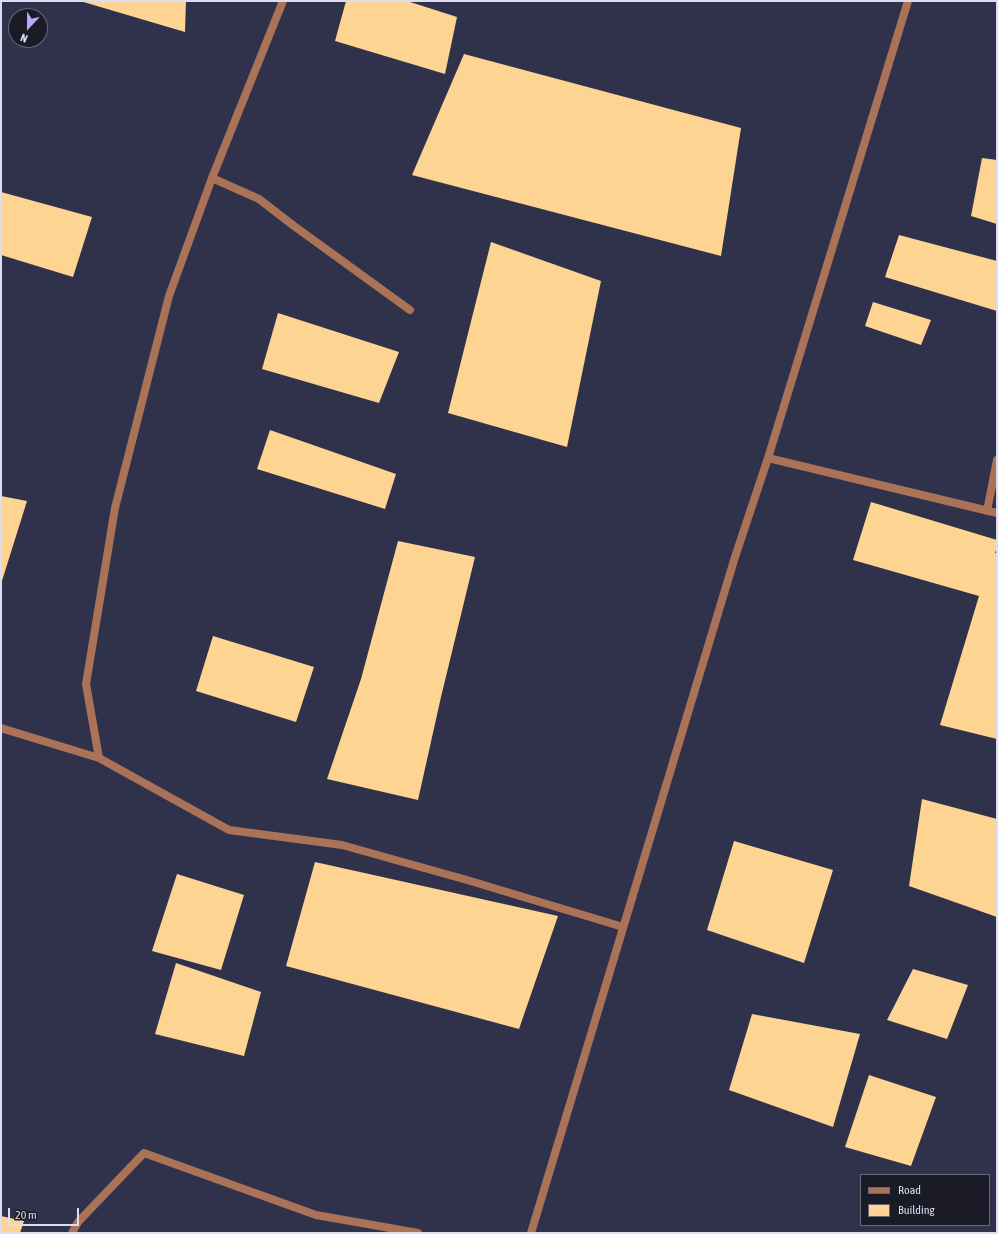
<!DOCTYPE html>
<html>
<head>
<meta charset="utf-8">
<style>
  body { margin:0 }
  #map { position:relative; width:998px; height:1234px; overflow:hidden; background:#30324c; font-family:"Asap Condensed",sans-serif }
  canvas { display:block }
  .frame { position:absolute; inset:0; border:2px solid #dbdeef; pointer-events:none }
  .legend { position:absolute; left:860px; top:1174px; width:130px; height:52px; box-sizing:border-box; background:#1a1b27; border:1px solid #676977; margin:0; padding:5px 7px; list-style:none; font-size:12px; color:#dbdeef }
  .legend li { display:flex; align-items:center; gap:8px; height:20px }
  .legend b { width:20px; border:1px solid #676977 }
  .north { position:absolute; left:8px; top:8px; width:40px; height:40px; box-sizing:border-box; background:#1a1b27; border:1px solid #676977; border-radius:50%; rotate:202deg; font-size:11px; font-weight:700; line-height:16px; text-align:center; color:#dbdeef }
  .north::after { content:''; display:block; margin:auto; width:14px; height:18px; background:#b7abf7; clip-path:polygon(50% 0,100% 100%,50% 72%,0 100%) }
  .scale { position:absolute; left:8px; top:1208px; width:71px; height:18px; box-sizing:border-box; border:2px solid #dbdeef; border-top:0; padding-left:5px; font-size:12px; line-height:14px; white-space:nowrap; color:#dbdeef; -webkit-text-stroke:3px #1a1b27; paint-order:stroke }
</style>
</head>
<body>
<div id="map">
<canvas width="998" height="1234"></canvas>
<div class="frame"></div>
<ul class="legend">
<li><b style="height:5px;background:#aa7256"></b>Road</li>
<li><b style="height:11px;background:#fdd491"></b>Building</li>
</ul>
<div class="north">N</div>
<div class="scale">20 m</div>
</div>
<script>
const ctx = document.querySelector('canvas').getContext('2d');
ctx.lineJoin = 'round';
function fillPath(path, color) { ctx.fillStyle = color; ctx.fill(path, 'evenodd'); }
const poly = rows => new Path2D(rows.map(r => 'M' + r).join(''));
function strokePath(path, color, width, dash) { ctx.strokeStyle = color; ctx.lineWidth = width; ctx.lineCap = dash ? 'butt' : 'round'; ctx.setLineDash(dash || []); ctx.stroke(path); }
fillPath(poly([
  [80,1,186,1,185,32],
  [346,1,407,1,457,17,445,74,335,41],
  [464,54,741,128,721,256,412,175],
  [982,158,997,160,997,224,971,216],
  [1,192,92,217,73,277,1,255],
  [899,235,997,261,997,311,885,277],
  [491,242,601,281,567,447,448,413],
  [873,302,931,320,921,345,865,326],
  [278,313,399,352,379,403,262,369],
  [270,430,396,474,385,509,257,469],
  [1,496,27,501,1,584],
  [871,502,997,540,997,547,995,553,997,553,997,739,940,725,979,596,853,560],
  [398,541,475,557,441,697,418,800,327,779,361,679],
  [213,636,314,667,296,722,196,691],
  [922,799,997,819,997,917,909,886],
  [734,841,833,870,804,963,707,930],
  [315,862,558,916,519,1029,286,966],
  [177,874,244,895,221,970,152,951],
  [176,963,261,992,244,1056,155,1034],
  [913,969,968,985,947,1039,887,1020],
  [752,1014,860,1034,833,1127,729,1090],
  [869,1075,936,1097,911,1166,845,1147],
  [1,1216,24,1221,20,1233,1,1233]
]), '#fdd491');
strokePath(poly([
  [283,1,212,178,169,296,115,508,86,684,99,758,229,830,342,845,467,880,623,927],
  [212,178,259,199,294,226,410,310],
  [768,458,997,513],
  [987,511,997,460],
  [1,728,99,758],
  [72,1233,78,1222,144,1153,316,1215,418,1233],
  [531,1233,735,557,768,458,908,1]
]), '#aa7256', 8);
</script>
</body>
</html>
